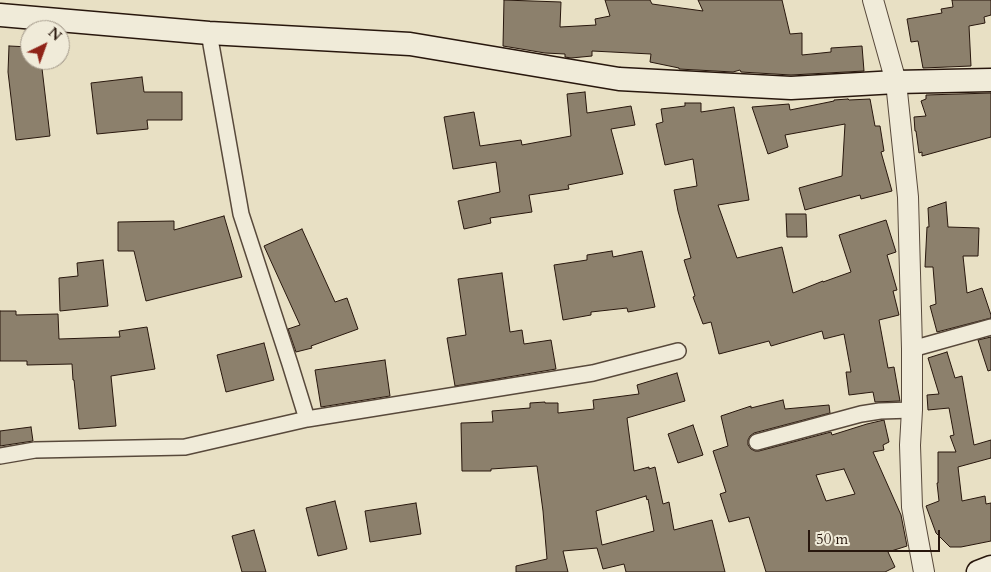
<!DOCTYPE html>
<html>
<head>
<meta charset="utf-8">
<style>
  body { margin:0 }
  #map { position:relative; width:991px; height:572px; overflow:hidden; background:#e8e0c4; font-family:Cardo,serif }
  canvas { display:block }
  .north { position:absolute; left:20px; top:20px; width:50px; height:50px; box-sizing:border-box; background:#f0ebd9; border:1px solid #a09687; border-radius:50%; rotate:42deg; font-size:14px; font-weight:700; line-height:20px; text-align:center; color:#28170d }
  .north::after { content:''; display:block; margin:auto; width:18px; height:22px; background:#8f2418; clip-path:polygon(50% 0,100% 100%,50% 72%,0 100%) }
  .scale { position:absolute; left:808px; top:530px; width:132px; height:22px; box-sizing:border-box; border:2px solid #28170d; border-top:0; padding-left:6px; font-size:15px; line-height:18px; white-space:nowrap; color:#28170d; -webkit-text-stroke:4px #f0ebd9; paint-order:stroke }
</style>
</head>
<body>
<div id="map">
<canvas width="991" height="572"></canvas>
<div class="north">N</div>
<div class="scale">50 m</div>
</div>
<script>
const ctx = document.querySelector('canvas').getContext('2d');
ctx.lineJoin = 'round';
function fillPath(path, color) { ctx.fillStyle = color; ctx.fill(path, 'evenodd'); }
const poly = rows => new Path2D(rows.map(r => 'M' + r).join(''));
function strokePath(path, color, width, dash) { ctx.strokeStyle = color; ctx.lineWidth = width; ctx.lineCap = dash ? 'butt' : 'round'; ctx.setLineDash(dash || []); ctx.stroke(path); }
const building = poly([
  [504,0,561,2,560,27,596,25,595,19,610,16,605,0,650,0,652,4,703,11,698,0,782,0,790,34,802,33,802,55,831,52,831,48,862,46,864,71,791,75,741,72,740,70,733,72,679,69,679,68,650,62,651,54,592,51,592,56,571,58,565,57,565,54,545,53,503,46,504,0],
  [952,0,991,0,991,15,984,17,985,23,969,26,971,66,923,68,918,41,911,42,907,19,942,13,941,9,953,7,952,0],
  [9,46,30,47,30,60,41,60,50,136,16,140,8,72,9,46],
  [142,77,144,92,182,92,182,120,147,120,148,129,97,134,91,83,142,77],
  [585,92,587,113,631,106,635,125,611,129,623,174,568,185,569,189,529,195,532,212,490,218,491,223,464,229,458,201,500,192,496,162,453,169,444,117,474,112,480,146,521,140,522,145,571,136,567,94,585,92],
  [991,93,991,137,922,156,922,152,919,153,916,131,915,131,914,117,926,116,921,101,926,99,926,95,991,93],
  [848,99,849,100,870,99,875,126,880,126,884,151,881,152,892,191,861,199,860,195,805,210,799,188,842,176,845,124,785,135,788,147,768,154,752,107,789,104,790,110,834,101,834,100,848,99],
  [685,103,701,103,701,112,734,107,749,200,718,205,737,258,782,247,793,293,823,281,823,282,851,272,839,235,886,220,896,252,887,255,897,290,893,291,899,315,879,320,888,368,894,367,900,401,875,402,873,392,849,395,846,372,851,372,844,334,824,339,822,331,771,346,769,341,719,354,711,322,703,324,693,297,695,296,684,260,691,258,678,211,674,190,697,186,693,159,665,165,656,124,663,122,661,109,685,106,685,103],
  [946,202,948,227,979,228,978,256,963,256,967,293,982,288,991,315,991,318,937,332,930,306,936,304,933,267,925,267,927,227,929,227,928,208,946,202],
  [786,214,806,214,807,237,787,237,786,214],
  [224,216,242,277,146,301,134,251,118,251,118,222,174,221,174,230,224,216],
  [302,229,335,302,347,298,358,329,311,346,312,348,296,352,288,329,300,325,264,246,302,229],
  [612,251,613,257,642,251,655,307,628,312,627,308,591,312,591,315,563,320,554,265,587,260,587,255,612,251],
  [103,260,108,306,60,311,59,278,78,276,77,263,103,260],
  [502,273,510,332,522,330,524,344,551,340,556,369,455,386,447,338,466,335,458,279,502,273],
  [0,311,16,311,16,315,58,314,59,339,120,337,119,331,147,327,155,369,111,376,116,426,79,429,74,380,73,380,72,364,27,365,27,361,0,361,0,311],
  [991,337,991,370,988,371,978,340,991,337],
  [264,343,274,380,226,392,217,355,264,343],
  [947,352,955,378,962,376,974,445,991,440,991,458,958,467,962,501,985,496,986,504,991,503,991,541,961,547,950,547,936,533,926,506,939,501,937,483,938,483,938,452,956,452,950,436,954,435,949,408,928,410,927,395,939,394,928,358,947,352],
  [385,360,390,396,321,407,315,370,385,360],
  [677,373,685,401,627,418,634,471,649,467,649,469,655,467,663,504,669,502,674,530,712,520,725,572,626,572,624,564,603,569,597,548,563,551,568,572,516,572,516,566,547,559,543,511,537,466,491,469,491,471,462,471,461,423,493,422,492,411,530,408,530,403,545,402,545,403,558,403,558,413,594,409,593,400,639,394,637,385,677,373],
  [646,496,647,500,648,499,654,531,602,545,596,511,646,496],
  [783,400,785,409,829,405,830,413,754,433,750,436,748,440,748,445,751,449,755,451,759,451,831,432,832,435,867,424,884,420,889,442,883,445,884,450,873,452,901,515,907,546,888,552,895,567,885,572,766,572,749,517,729,522,720,494,726,492,713,451,728,446,721,416,751,406,751,408,783,400],
  [844,469,855,494,826,501,816,475,844,469],
  [693,425,703,455,678,463,668,434,693,425],
  [31,427,33,441,0,446,0,431,31,427],
  [335,501,347,549,318,556,306,508,335,501],
  [416,503,421,534,370,542,365,511,416,503],
  [254,530,266,572,242,572,232,536,254,530]
]);
fillPath(building, '#8c806c');
strokePath(building, '#28170d', 1);
const minor = poly([
  [209,33,241,214,290,364,307,419],
  [912,349,991,327],
  [757,442,861,414,880,411,912,410],
  [0,456,35,450,185,447,307,419,593,373,678,351]
]);
const tertiary = poly([
  [873,0,896,82,908,197,912,349,912,410,910,445,912,507,924,572]
]);
const secondary = poly([
  [0,15,209,33,410,44,619,79,791,88,896,82,991,80],
  [978,572,991,567]
]);
strokePath(minor, '#58493b', 18);
strokePath(tertiary, '#58493b', 22);
strokePath(secondary, '#28170d', 25);
strokePath(minor, '#f0ebd9', 15);
strokePath(tertiary, '#f0ebd9', 20);
strokePath(secondary, '#f0ebd9', 22);
</script>
</body>
</html>
